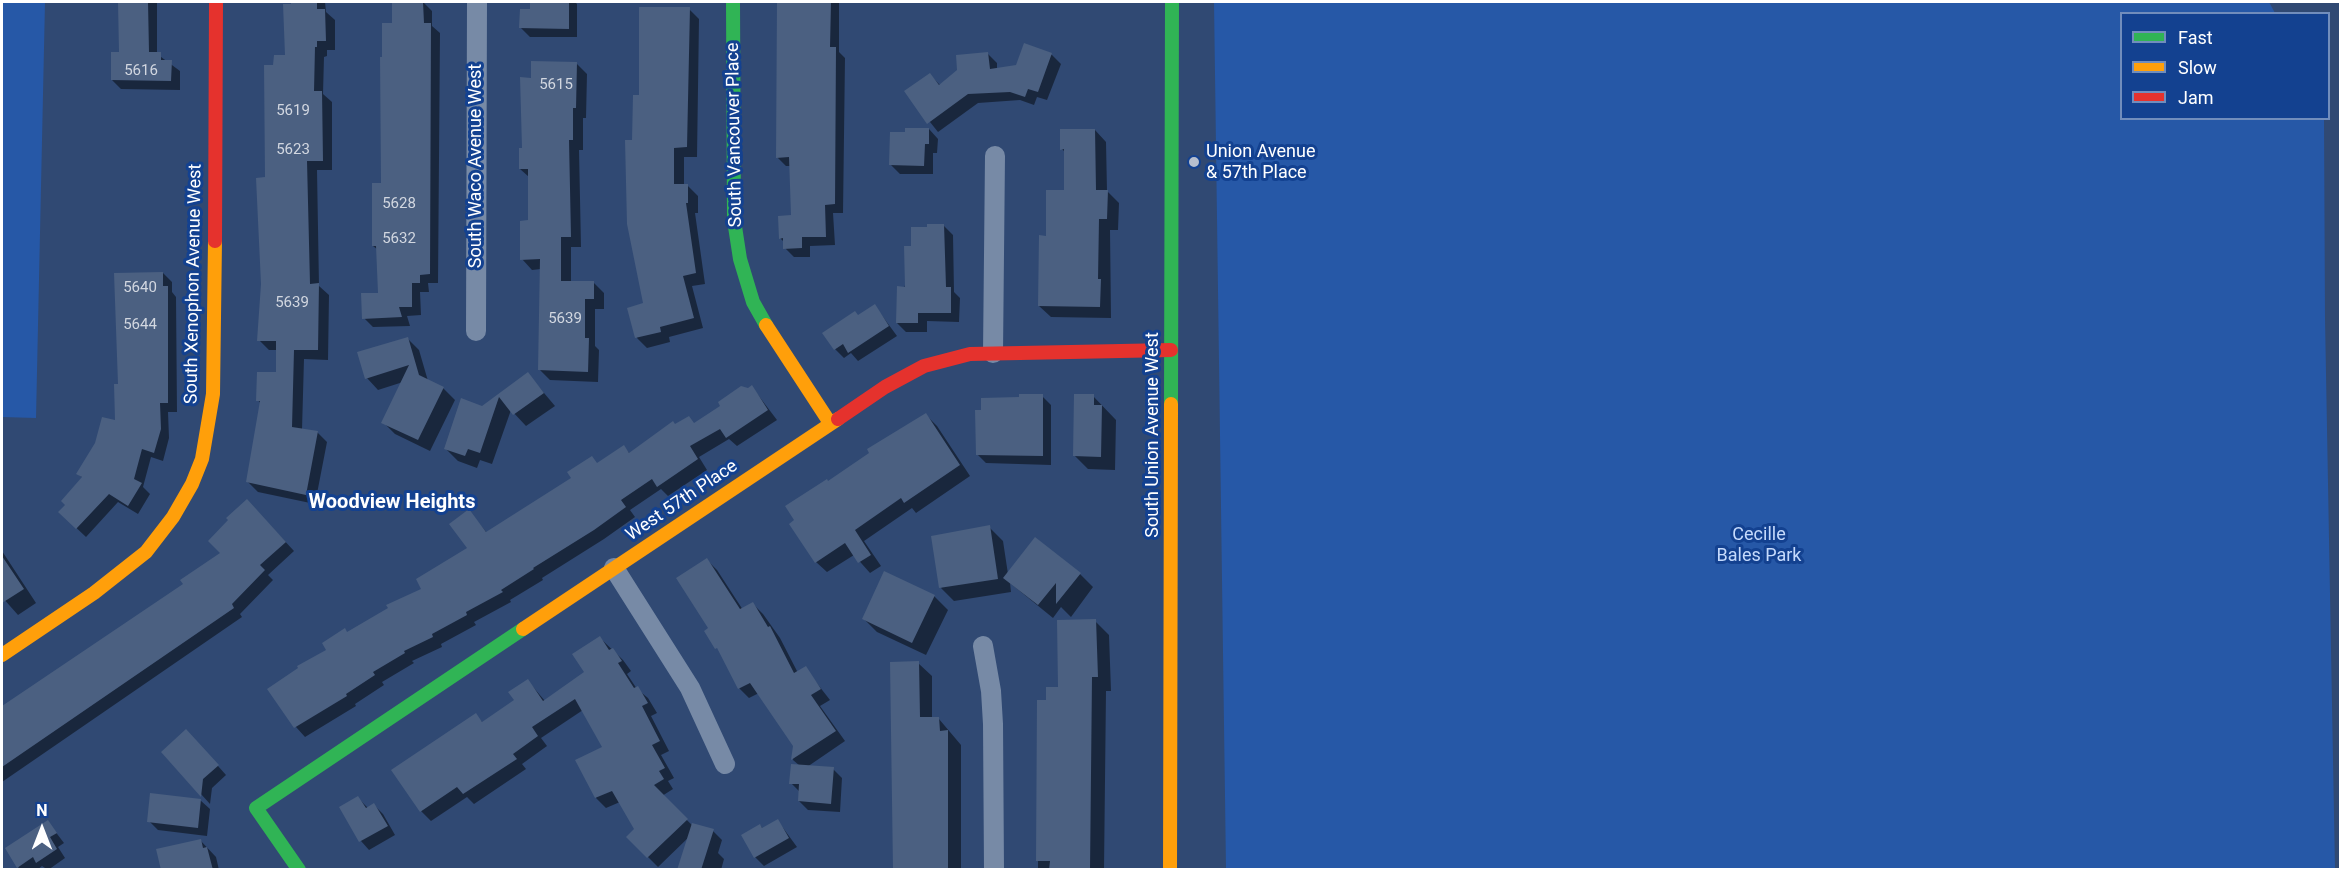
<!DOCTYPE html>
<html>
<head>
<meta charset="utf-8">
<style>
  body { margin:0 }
  #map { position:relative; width:2342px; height:871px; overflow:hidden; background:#304973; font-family:Roboto,sans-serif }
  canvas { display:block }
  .frame { position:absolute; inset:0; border:3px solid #fff; pointer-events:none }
  .legend { position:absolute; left:2120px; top:12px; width:210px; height:108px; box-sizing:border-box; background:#134190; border:2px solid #718dbc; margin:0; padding:8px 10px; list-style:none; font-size:18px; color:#fff }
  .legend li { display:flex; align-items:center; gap:12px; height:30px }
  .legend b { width:30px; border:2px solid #718dbc }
  .north { position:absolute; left:12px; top:799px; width:60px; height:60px; -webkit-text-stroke:4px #134190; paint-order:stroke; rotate:0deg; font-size:16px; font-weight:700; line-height:24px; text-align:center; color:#fff }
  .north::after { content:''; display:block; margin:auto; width:21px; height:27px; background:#fff; clip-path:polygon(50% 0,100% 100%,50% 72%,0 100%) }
</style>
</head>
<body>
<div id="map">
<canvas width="2342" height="871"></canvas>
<div class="frame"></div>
<ul class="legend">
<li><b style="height:8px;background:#30b455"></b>Fast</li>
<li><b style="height:8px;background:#ff9f0a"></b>Slow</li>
<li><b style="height:8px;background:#e5322d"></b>Jam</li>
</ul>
<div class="north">N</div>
</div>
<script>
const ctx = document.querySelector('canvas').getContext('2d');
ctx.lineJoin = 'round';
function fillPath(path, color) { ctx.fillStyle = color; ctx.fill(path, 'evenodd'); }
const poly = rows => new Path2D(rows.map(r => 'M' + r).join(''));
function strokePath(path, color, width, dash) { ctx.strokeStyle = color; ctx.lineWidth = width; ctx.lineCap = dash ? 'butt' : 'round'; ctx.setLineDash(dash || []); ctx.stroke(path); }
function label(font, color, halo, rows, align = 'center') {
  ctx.font = font + ' Roboto,sans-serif'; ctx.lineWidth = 6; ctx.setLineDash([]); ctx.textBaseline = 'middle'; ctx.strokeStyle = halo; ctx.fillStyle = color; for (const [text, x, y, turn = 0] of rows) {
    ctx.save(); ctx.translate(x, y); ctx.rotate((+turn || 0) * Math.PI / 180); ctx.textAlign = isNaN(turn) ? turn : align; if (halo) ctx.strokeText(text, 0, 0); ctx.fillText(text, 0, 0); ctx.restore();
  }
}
fillPath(poly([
  [2,2,45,2,36,418,2,417],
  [1214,2,2269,2,2275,13,2122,14,2122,118,2324,119,2325,318,2335,869,1226,869]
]), '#2658a7');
fillPath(poly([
  [120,2,157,2,157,54,180,71,180,90,121,89,112,80,121,53],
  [292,2,325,2,326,12,335,20,335,50,327,50,327,56,324,57,323,94,332,102,332,170,317,170,319,286,329,295,328,360,304,359,302,430,317,432,327,442,315,504,258,492,248,482,261,404,258,400,277,374,277,350,269,350,259,340,275,67,286,56],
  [423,2,432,11,432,26,440,33,438,283,428,283,429,292,420,292,421,315,407,316,410,326,373,327,364,318,380,295,378,250,373,246,382,185,384,59,394,25],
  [532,2,575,2,577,4,577,37,530,37,521,28,532,10],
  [778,2,839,2,839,52,845,58,843,213,833,213,835,245,810,246,810,257,794,257,785,248,784,242,780,238,793,217,790,166,786,166,777,157],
  [689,9,699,19,697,157,684,157,684,185,687,185,698,196,698,213,695,213,705,284,692,286,703,328,669,337,670,342,647,348,637,338,645,304,633,142,640,97],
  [1025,45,1052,55,1061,64,1047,100,1037,97,1034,105,1020,100,978,103,938,132,906,92,930,75,941,86,988,54,997,63,997,69,1017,66],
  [577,64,587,74,586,118,583,118,583,150,579,150,581,247,571,247,571,283,593,282,604,293,604,309,595,309,595,346,599,350,598,382,550,380,540,370,541,269,532,270,522,259,530,222,529,177,520,169,532,79],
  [929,129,938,139,937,153,933,153,933,174,900,174,891,165,906,134],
  [1095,130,1106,142,1107,191,1119,203,1118,230,1110,230,1111,318,1051,317,1039,306,1047,237,1065,191,1065,152,1062,149],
  [944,226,953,235,954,292,960,298,959,322,927,321,927,332,906,332,897,323,913,247,928,228],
  [163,273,172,282,172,292,176,297,177,412,168,412,169,438,163,461,151,457,143,487,150,494,138,514,118,502,86,537,69,521,67,505,83,478,78,474,116,422,120,385],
  [875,306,897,336,858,361,851,353,844,358,835,349,859,317],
  [408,339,419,350,428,381,443,388,455,400,430,451,395,434,383,422,403,382,378,390,367,378],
  [528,374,555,406,526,426,511,410,492,464,480,460,477,468,458,461,446,449,483,407],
  [752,387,777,420,737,446,729,439,699,457,707,470,668,496,661,489,630,510,635,517,604,539,542,578,543,580,510,600,511,602,474,622,476,625,441,644,442,647,412,661,414,663,382,682,384,685,355,704,356,706,305,737,296,727,269,689,328,650,348,634,424,589,469,548,469,511,487,533,624,447,630,454,676,426,695,424],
  [1042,396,1051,405,1051,465,986,463,977,454,983,411],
  [1093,396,1116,420,1115,470,1088,469,1074,455],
  [926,415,937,426,970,476,916,513,912,508,864,541,881,566,870,573,854,555,827,572,816,562,829,483],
  [256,510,294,551,268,575,273,580,240,614,242,617,2,782,2,708,185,585,222,553],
  [989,527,1003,541,1008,574,1080,574,1093,587,1071,617,1061,607,1053,618,1010,583,1011,592,954,601,941,588],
  [2,551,36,603,18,615,2,597],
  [707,560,717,570,743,610,753,604,763,614,780,638,798,673,805,668,830,700,820,706,845,741,807,767,833,769,842,778,840,812,808,810,799,801,800,792,791,783,800,766,793,760,794,746,759,693,749,698,739,688,721,653,706,631,710,629],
  [934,596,948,610,926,655,877,632,863,618],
  [1095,621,1109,635,1111,691,1106,691,1104,870,1038,870,1038,702,1047,702,1060,689],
  [600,638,623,660,631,671,627,674,637,689,648,698,657,713,651,716,669,751,661,755,674,778,668,781,673,789,662,796,693,826,713,831,722,840,718,853,724,859,721,870,679,870,689,837,658,867,628,837,636,830,620,802,606,808,596,798,604,748,583,710,541,738,547,746,522,764,526,769,474,804,467,797,431,821,421,811,475,715,483,723,516,701,528,681,545,701,586,672],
  [918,663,932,676,932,719,939,719,961,745,961,870,894,870],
  [195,740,226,775,212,788,210,804,163,752],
  [358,798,368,808,374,805,383,814,395,835,369,850,361,841,341,808],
  [200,800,210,809,207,836,158,830,149,821],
  [778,821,797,847,764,866,755,857,743,835,760,825,763,829],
  [48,822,64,843,58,847,65,858,48,870,42,866,37,870,21,870,18,867],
  [200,840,216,857,219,870,163,870]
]), '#0007');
fillPath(poly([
  [118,2,148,2,149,52,161,52,161,60,172,60,171,81,111,80,111,52,119,52],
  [291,2,317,2,317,9,325,9,326,41,317,41,317,47,315,47,314,91,322,91,323,161,307,161,310,284,319,283,318,350,294,350,292,427,318,431,306,495,246,482,260,401,256,401,257,372,276,372,276,341,257,341,261,284,256,178,265,177,264,65,273,65,274,55,285,55,283,4,291,4],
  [392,2,423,2,424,23,431,23,430,274,420,275,420,283,412,283,412,307,399,307,402,317,362,319,361,293,378,293,376,246,372,246,372,183,381,183,380,57,382,57,382,23,392,23],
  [530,2,569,2,569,29,519,28,520,9,530,9],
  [777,2,831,2,830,47,836,47,835,204,825,205,826,237,802,237,802,248,783,249,783,238,779,239,778,216,791,215,789,157,776,158],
  [639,7,690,7,687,147,674,148,674,184,688,184,688,203,686,203,696,273,683,276,694,318,660,327,661,332,635,338,627,308,643,303,627,224,625,140,632,140,633,95,639,95],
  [1024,43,1052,53,1038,92,1028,89,1025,97,1010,92,968,94,927,124,904,91,930,73,939,85,957,70,956,55,988,52,990,69,1016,65],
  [531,61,577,62,576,108,573,108,573,140,569,140,571,237,561,237,561,281,594,281,594,299,585,299,585,338,589,338,588,372,538,370,540,259,520,260,520,221,528,220,528,169,519,169,519,148,522,148,520,77,531,78],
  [905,128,929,128,929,144,925,144,924,166,889,165,890,132,905,132],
  [1060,129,1095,129,1096,190,1108,190,1107,219,1099,219,1098,279,1101,279,1100,307,1038,306,1039,235,1046,236,1046,190,1064,190,1064,149,1060,150],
  [927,224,944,224,946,287,951,287,951,313,918,313,918,323,896,323,897,286,905,287,904,246,911,246,911,227,927,227],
  [163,272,163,286,168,286,168,403,160,403,161,429,154,453,142,449,134,479,142,483,128,506,109,494,76,529,58,512,65,505,61,501,82,477,76,474,95,443,102,417,115,420,114,384,118,384,114,273],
  [875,304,889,326,848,353,843,344,834,350,822,333,855,311,858,315],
  [408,337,419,375,444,387,418,440,381,423,409,365,365,379,357,352],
  [528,372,544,393,513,415,499,397,480,453,468,449,465,456,444,449,461,398,482,406],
  [752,385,768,410,726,438,720,429,690,446,698,459,657,487,652,479,621,500,626,507,594,530,533,568,534,569,501,590,503,592,466,612,467,615,432,634,433,637,404,651,405,653,373,672,375,675,346,694,347,696,294,728,267,689,298,668,297,666,326,650,322,643,345,628,347,632,388,608,386,605,421,589,416,579,467,548,449,524,469,509,486,532,571,478,567,472,592,456,597,463,624,445,629,453,673,421,675,424,689,416,694,423,720,406,718,402,741,386,748,388],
  [1019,394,1043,394,1043,456,976,455,975,410,981,410,981,398,1019,397],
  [1074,394,1094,394,1094,405,1102,405,1101,457,1073,456],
  [926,413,960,465,904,503,901,498,855,530,871,555,858,563,845,543,815,563,789,524,794,520,785,506,827,479,828,481,869,453,867,449],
  [247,499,286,542,260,565,265,570,232,604,234,608,2,767,2,706,183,584,180,580,220,553,208,541,228,520,226,518],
  [990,525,998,579,939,588,931,536],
  [1035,537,1081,573,1056,604,1056,583,1038,605,1003,578],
  [2,556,24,589,2,603],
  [707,558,740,609,753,602,768,627,770,626,794,673,806,666,821,689,811,695,836,731,791,760,793,746,750,683,738,689,717,648,715,649,704,631,708,628,676,578],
  [884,571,935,595,912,643,862,619],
  [1096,619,1098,677,1092,677,1090,870,1049,870,1050,861,1036,861,1037,700,1046,700,1046,687,1058,687,1057,620],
  [600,636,609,650,613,648,622,661,618,663,634,688,638,686,648,703,642,706,660,741,652,745,665,768,659,771,664,779,654,785,688,819,647,858,626,837,634,829,612,791,595,798,575,760,602,747,575,699,532,727,538,736,513,754,517,759,463,794,457,787,420,812,391,770,476,713,482,722,514,700,508,692,528,679,543,701,584,672,572,654],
  [919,661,920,717,939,717,940,731,948,730,948,870,893,870,890,662],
  [186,729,219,765,203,779,201,797,161,752],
  [791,764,834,767,831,804,798,801,799,784,789,784],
  [150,793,201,799,198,828,147,822],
  [358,796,366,808,374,803,388,826,359,842,339,807],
  [778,819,789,838,754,858,741,835,760,824,762,828],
  [48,820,57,833,50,837,57,849,36,863,33,857,17,868,5,848],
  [692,823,714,829,701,870,677,870],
  [201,839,203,848,207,847,213,870,161,870,156,849]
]), '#4b6081');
strokePath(poly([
  [476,331,477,2],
  [993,353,995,156],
  [614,568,690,688,725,764],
  [983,646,991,691,993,724,994,870]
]), '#778aa6', 20);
strokePath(poly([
  [733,2,734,220,740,259,753,302,766,325],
  [1171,404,1172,2],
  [299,870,256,808,523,629]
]), '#30b455', 14);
strokePath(poly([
  [766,325,830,423],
  [523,629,838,419],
  [2,655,94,593,146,552,173,517,192,484,202,459,213,394,215,241],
  [1170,870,1171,404]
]), '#ff9f0a', 14);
strokePath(poly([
  [215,241,216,2],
  [838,419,885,387,924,366,970,354,1171,350]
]), '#e5322d', 14);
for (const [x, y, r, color] of [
  [1194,162,6,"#b7bfce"]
]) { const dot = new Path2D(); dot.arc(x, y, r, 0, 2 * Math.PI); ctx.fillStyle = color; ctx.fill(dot); strokePath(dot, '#134190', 2); }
label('15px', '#d2d7e0', null, [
  ["5616",141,71],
  ["5615",556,85],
  ["5619",293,111],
  ["5623",293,150],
  ["5628",399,204],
  ["5632",399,239],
  ["5640",140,288],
  ["5639",292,303],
  ["5639",565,319],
  ["5644",140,325]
]);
label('18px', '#fff', '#134190', [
  ["South Vancouver Place",735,135,-91],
  ["South Waco Avenue West",476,166,-90],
  ["South Xenophon Avenue West",194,284,-89],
  ["South Union Avenue West",1153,435,-90],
  ["West 57th Place",682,501,-34]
]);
label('18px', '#fff', '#134190', [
  ["Union Avenue",1206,152],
  ["& 57th Place",1206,173]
], 'left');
label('18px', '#c5dafc', '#134190', [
  ["Cecille",1759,535],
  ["Bales Park",1759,556]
]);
label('bold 20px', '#fff', '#134190', [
  ["Woodview Heights",392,503]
]);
</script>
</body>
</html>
